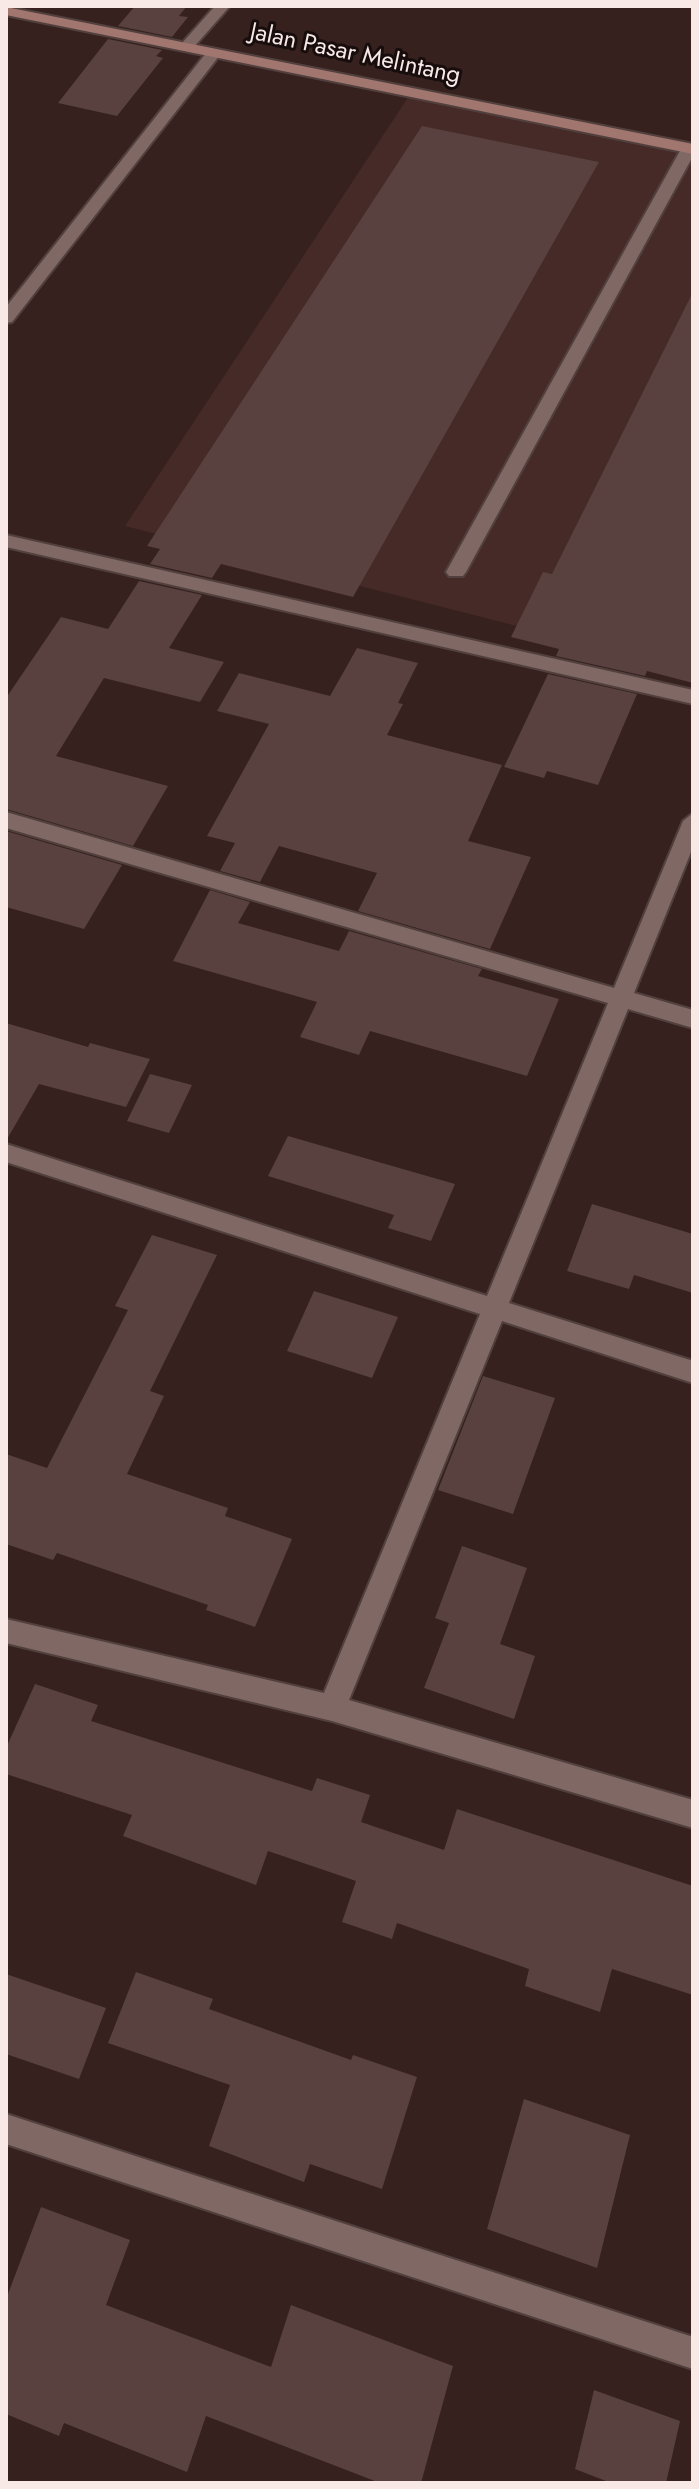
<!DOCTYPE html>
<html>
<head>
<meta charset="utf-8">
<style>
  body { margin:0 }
  #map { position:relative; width:699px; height:2489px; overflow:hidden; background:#36211e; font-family:Jost,sans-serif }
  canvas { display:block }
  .frame { position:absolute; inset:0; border:8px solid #f8e9e7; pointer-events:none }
</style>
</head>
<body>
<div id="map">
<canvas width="699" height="2489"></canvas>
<div class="frame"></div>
</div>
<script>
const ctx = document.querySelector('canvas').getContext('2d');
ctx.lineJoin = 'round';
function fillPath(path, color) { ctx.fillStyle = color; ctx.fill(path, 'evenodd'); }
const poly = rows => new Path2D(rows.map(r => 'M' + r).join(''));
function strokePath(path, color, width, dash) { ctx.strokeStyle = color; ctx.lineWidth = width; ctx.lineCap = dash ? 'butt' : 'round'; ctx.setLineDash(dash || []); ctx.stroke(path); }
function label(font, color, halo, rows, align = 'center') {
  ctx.font = font + ' Jost,sans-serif'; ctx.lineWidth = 6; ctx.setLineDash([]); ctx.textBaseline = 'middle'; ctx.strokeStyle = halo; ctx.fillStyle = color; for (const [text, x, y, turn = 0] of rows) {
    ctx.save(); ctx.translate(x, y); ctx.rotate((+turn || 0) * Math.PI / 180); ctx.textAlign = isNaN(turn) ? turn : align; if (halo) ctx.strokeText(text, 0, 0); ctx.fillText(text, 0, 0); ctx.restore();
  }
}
fillPath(poly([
  [409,96,693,154,693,671,125,526]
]), '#462a27');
fillPath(poly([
  [135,6,187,6,179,16,188,17,172,37,118,26],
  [108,39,162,50,156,56,163,58,117,116,58,103],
  [422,126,599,162,353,597,221,564,212,578,150,564,160,549,147,546],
  [693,292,693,683,647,671,645,676,556,656,559,649,511,637,543,572,552,574],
  [139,581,202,595,169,648,224,662,200,702,104,678,56,756,168,786,133,846,6,809,6,698,61,617,108,629],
  [357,648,418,663,398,703,403,704,387,735,502,765,468,841,531,857,490,949,358,911,377,873,279,846,260,882,220,871,235,843,207,836,269,724,217,711,239,673,330,696],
  [548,674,637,694,598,785,547,771,544,778,504,767],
  [6,831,122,865,84,929,6,907],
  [210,890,250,902,238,923,339,951,349,931,482,969,478,976,559,999,527,1076,370,1031,359,1055,300,1037,317,1002,173,961],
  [6,1023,88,1047,90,1043,150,1059,126,1107,39,1084,6,1141],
  [150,1074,192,1085,169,1133,127,1121],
  [288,1136,455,1184,431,1241,388,1228,394,1215,268,1176],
  [592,1204,693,1234,693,1293,634,1275,629,1289,567,1271],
  [152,1235,217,1255,150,1391,164,1396,127,1474,228,1508,225,1516,292,1539,255,1627,206,1610,208,1605,57,1553,53,1560,6,1544,6,1454,47,1468,128,1310,115,1306],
  [314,1291,398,1317,372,1378,287,1351],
  [483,1376,555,1398,513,1514,438,1490],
  [462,1546,527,1568,500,1644,535,1656,514,1719,424,1688,449,1623,435,1618],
  [35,1684,98,1705,91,1721,312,1791,317,1778,370,1795,361,1822,444,1850,457,1809,693,1886,693,1995,612,1969,600,2012,525,1986,529,1969,397,1923,392,1939,342,1922,356,1881,268,1851,256,1885,123,1836,132,1815,6,1774,6,1748],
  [136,1972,213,1999,209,2009,351,2060,353,2055,417,2077,382,2189,310,2164,304,2182,209,2146,230,2085,108,2043],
  [6,1974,106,2008,79,2079,6,2054],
  [524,2099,630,2135,597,2268,487,2229],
  [41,2207,130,2240,106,2305,271,2367,291,2305,453,2366,421,2483,380,2483,206,2416,187,2472,64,2423,59,2436,6,2414,6,2299],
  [594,2390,680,2421,666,2483,611,2483,575,2469]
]), '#58413e');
const lane = poly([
  [210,48,223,51,12,322,6,323,6,307,210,48],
  [693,145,693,156,466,572,463,576,449,576,446,572,681,149,693,145]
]);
const street = poly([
  [215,6,230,6,193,48,183,48,183,42,215,6],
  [6,535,693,690,693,704,6,547,6,535],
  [6,812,614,988,683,821,693,813,693,847,634,993,693,1010,693,1028,628,1009,509,1303,693,1361,693,1383,502,1321,349,1700,693,1800,693,1828,332,1721,6,1643,6,1619,324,1693,480,1314,6,1162,6,1144,487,1296,608,1003,6,828,6,812],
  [6,2114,693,2337,693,2369,6,2144,6,2114]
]);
const secondary = poly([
  [6,7,693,144,693,154,6,15,6,7]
]);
strokePath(lane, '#51403e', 4);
strokePath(street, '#51403e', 4);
strokePath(secondary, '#51403e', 4);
fillPath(lane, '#806864');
fillPath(street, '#806864');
fillPath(secondary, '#a1766f');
label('24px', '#f8e9e7', '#170d0c', [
  ["Jalan Pasar Melintang",355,55,12]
]);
</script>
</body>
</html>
